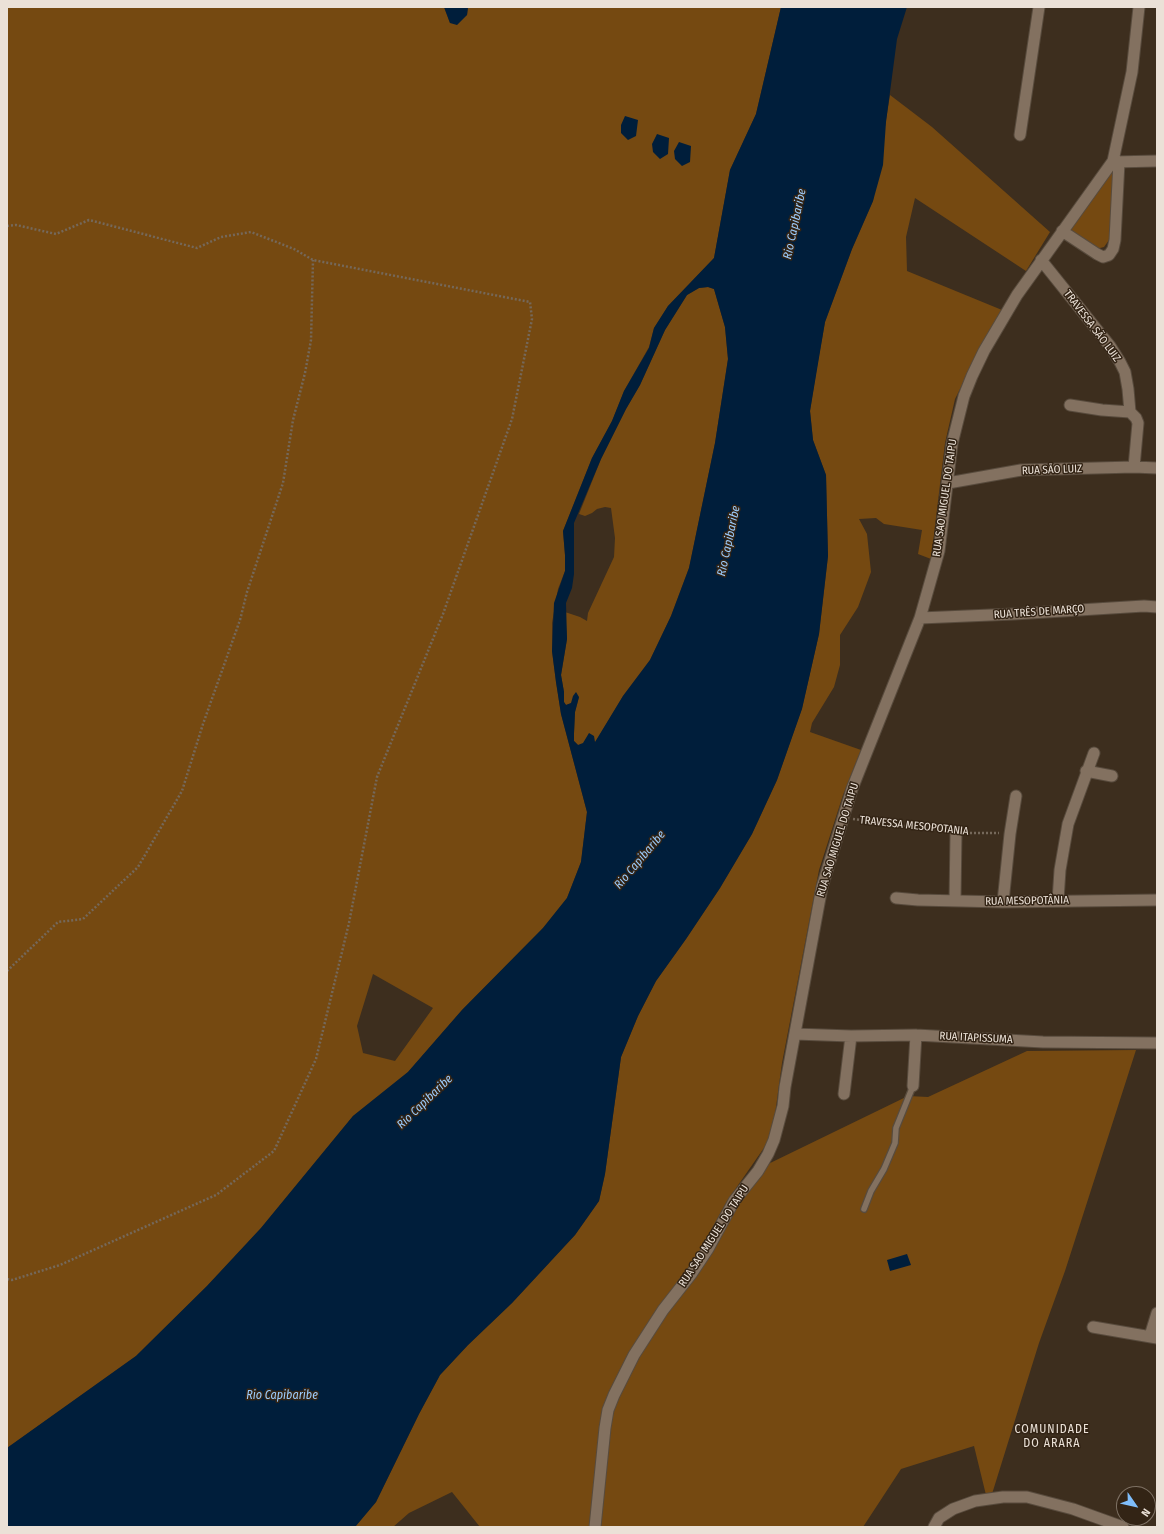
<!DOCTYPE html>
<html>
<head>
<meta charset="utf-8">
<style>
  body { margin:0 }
  #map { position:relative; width:1164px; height:1534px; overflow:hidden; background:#3d2e1e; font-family:"Fira Sans Condensed",sans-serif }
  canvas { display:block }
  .frame { position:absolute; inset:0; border:8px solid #ebe1d7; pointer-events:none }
  .north { position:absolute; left:1116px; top:1486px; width:40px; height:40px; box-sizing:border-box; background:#332415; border:1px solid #7d7063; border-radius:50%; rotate:124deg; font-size:11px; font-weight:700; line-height:16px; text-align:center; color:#ebe1d7 }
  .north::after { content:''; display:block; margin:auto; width:14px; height:18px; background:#7fbdfa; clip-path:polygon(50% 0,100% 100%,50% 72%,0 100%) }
</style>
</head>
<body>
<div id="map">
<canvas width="1164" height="1534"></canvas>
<div class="frame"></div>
<div class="north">N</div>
</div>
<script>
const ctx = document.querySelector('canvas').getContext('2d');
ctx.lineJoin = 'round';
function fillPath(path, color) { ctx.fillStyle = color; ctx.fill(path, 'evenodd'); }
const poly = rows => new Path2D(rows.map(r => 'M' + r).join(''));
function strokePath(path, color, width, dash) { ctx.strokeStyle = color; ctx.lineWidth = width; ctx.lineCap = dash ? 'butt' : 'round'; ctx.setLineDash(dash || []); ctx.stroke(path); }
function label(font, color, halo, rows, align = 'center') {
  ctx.font = font + ' "Fira Sans Condensed",sans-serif'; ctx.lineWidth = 3; ctx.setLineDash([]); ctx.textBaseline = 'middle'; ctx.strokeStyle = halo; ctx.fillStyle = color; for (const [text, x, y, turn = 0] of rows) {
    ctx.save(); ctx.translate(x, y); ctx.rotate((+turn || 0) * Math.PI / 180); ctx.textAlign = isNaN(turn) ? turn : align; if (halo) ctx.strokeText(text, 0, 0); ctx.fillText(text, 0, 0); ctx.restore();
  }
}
fillPath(poly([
  [7,7,444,7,450,23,467,15,468,7,781,7,756,114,730,170,714,258,668,306,654,328,649,347,624,391,612,421,592,458,563,531,565,555,565,571,558,589,552,623,552,651,556,682,561,714,587,812,581,862,567,898,543,928,462,1010,408,1072,353,1116,261,1228,207,1286,136,1356,7,1448],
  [373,974,433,1008,395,1061,363,1053,357,1026],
  [890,95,932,127,1050,232,1026,271,915,198,906,237,907,271,1002,310,988,333,955,399,945,443,931,559,918,554,922,530,884,524,876,518,859,519,867,534,871,572,858,607,840,635,840,665,834,687,812,723,810,732,861,750,843,795,819,870,782,1063,773,1129,766,1145,727,1201,715,1223,700,1255,607,1403,591,1527,480,1527,452,1492,409,1513,393,1527,355,1527,376,1502,419,1414,440,1375,468,1345,512,1303,575,1235,599,1201,605,1174,621,1057,638,1016,656,981,686,939,720,888,752,834,777,780,802,708,819,634,828,556,826,475,813,440,810,411,817,367,825,322,852,249,873,201],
  [1115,169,1109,240,1104,247,1096,249,1071,231,1069,228,1110,170],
  [708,287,714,289,725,327,728,359,715,443,689,568,671,616,650,660,623,696,595,743,578,745,574,741,574,733,575,712,579,697,572,703,566,705,563,701,564,692,561,675,567,639,565,612,580,617,587,621,588,613,614,557,615,538,611,508,605,507,597,509,592,513,585,516,579,514,601,459,626,409,640,385,665,330,687,295,699,288],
  [1136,1050,1065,1271,1039,1343,992,1494,986,1495,974,1446,901,1469,863,1527,597,1527,611,1408,632,1364,764,1166,908,1096,928,1097,1027,1051]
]), '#754911');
fillPath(poly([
  [444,7,468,7,467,15,457,25,450,23],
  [781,7,907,7,897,39,886,122,883,165,873,201,852,249,825,322,810,411,813,440,826,475,828,556,819,634,802,709,777,780,752,834,720,888,686,939,656,981,638,1016,621,1057,605,1174,599,1201,575,1235,512,1303,468,1345,440,1375,419,1414,376,1502,355,1527,7,1527,7,1448,136,1356,207,1286,261,1228,353,1116,408,1072,462,1010,543,928,567,898,581,862,587,812,561,714,556,682,552,651,554,603,565,571,565,555,563,531,592,458,612,421,624,391,649,348,654,328,668,306,714,258,730,170,756,114],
  [708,287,714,289,725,327,728,359,715,443,689,568,671,616,650,660,623,696,595,742,594,736,589,733,583,743,578,745,574,741,574,733,575,712,579,697,576,692,573,696,571,703,566,705,564,702,564,692,561,675,567,639,566,603,572,588,574,574,574,523,601,459,626,409,640,385,665,330,687,295,699,288],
  [625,116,638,120,636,136,628,140,621,133,621,125],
  [657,134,669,138,668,154,660,159,653,152,652,144],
  [679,142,691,146,690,162,682,166,675,159,674,151],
  [907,1254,911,1265,890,1271,887,1260]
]), '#001e3b');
const service = poly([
  [864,1209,871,1191,884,1169,895,1143,896,1128,913,1086]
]);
const minor = poly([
  [1020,135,1039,7],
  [1113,162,1157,161],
  [1062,231,1097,254,1103,257,1109,255,1113,249,1115,240,1119,162],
  [1041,260,1110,346,1120,362,1125,372,1128,389,1130,412,1136,418,1138,423,1134,467],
  [1070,405,1102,410,1130,412],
  [948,483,1021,470,1134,467,1157,468],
  [920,618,1014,614,1144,606,1157,607],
  [1086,771,1112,776],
  [896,898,918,900,1003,902,1157,900],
  [1058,900,1060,870,1068,824,1094,753],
  [955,901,956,833],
  [1003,902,1010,834,1016,796],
  [795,1034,851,1036,916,1035,1043,1042,1157,1043],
  [913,1086,916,1035],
  [844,1094,851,1036],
  [1093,1327,1157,1338],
  [1150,1336,1157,1313],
  [595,1527,605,1428,608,1410,614,1395,634,1355,663,1310,692,1273,708,1249,734,1201,758,1171,768,1154,774,1140,783,1106,785,1087,822,887,852,789,920,618,939,551,952,444,964,396,972,376,984,351,1017,295,1113,161,1132,72,1139,7],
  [934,1527,939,1518,953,1509,975,1501,1003,1497,1027,1497,1073,1509,1123,1527]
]);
strokePath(service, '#584b3d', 8);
strokePath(minor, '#584b3d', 13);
strokePath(poly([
  [7,226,16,225,56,234,89,220,197,248,221,237,251,232,294,249,313,260,530,302,532,319,512,419,443,614,377,777,349,923,316,1059,274,1151,216,1195,60,1265,12,1280,7,1279],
  [853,819,945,831],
  [966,833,999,833],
  [7,971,58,922,83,919,138,867,182,791,203,724,240,620,247,592,283,483,293,420,305,373,311,340,313,260]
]), '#75685a', 2.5, [2, 2]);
strokePath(service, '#837160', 5.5);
strokePath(minor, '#837160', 11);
label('11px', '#ebe1d7', '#332415', [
  ["TRAVESSA SÃO LUIZ",1092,326,53],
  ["RUA SÃO LUIZ",1052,470,-2],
  ["RUA SAO MIGUEL DO TAIPU",945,498,-82],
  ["RUA TRÊS DE MARÇO",1039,612,-4],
  ["TRAVESSA MESOPOTANIA",914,826,6],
  ["RUA SAO MIGUEL DO TAIPU",838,840,-73],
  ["RUA MESOPOTÂNIA",1027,901,-1],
  ["RUA ITAPISSUMA",976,1038,3],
  ["RUA SAO MIGUEL DO TAIPU",714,1236,-57]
]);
label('italic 12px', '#9ccdfe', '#332415', [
  ["Rio Capibaribe",795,224,-78],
  ["Rio Capibaribe",729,541,-78],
  ["Rio Capibaribe",640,860,-50],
  ["Rio Capibaribe",425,1102,-44],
  ["Rio Capibaribe",282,1396]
]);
ctx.letterSpacing = '1px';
label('12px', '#ebe1d7', '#332415', [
  ["COMUNIDADE",1052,1430],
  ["DO ARARA",1052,1444]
]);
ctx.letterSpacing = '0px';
</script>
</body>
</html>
